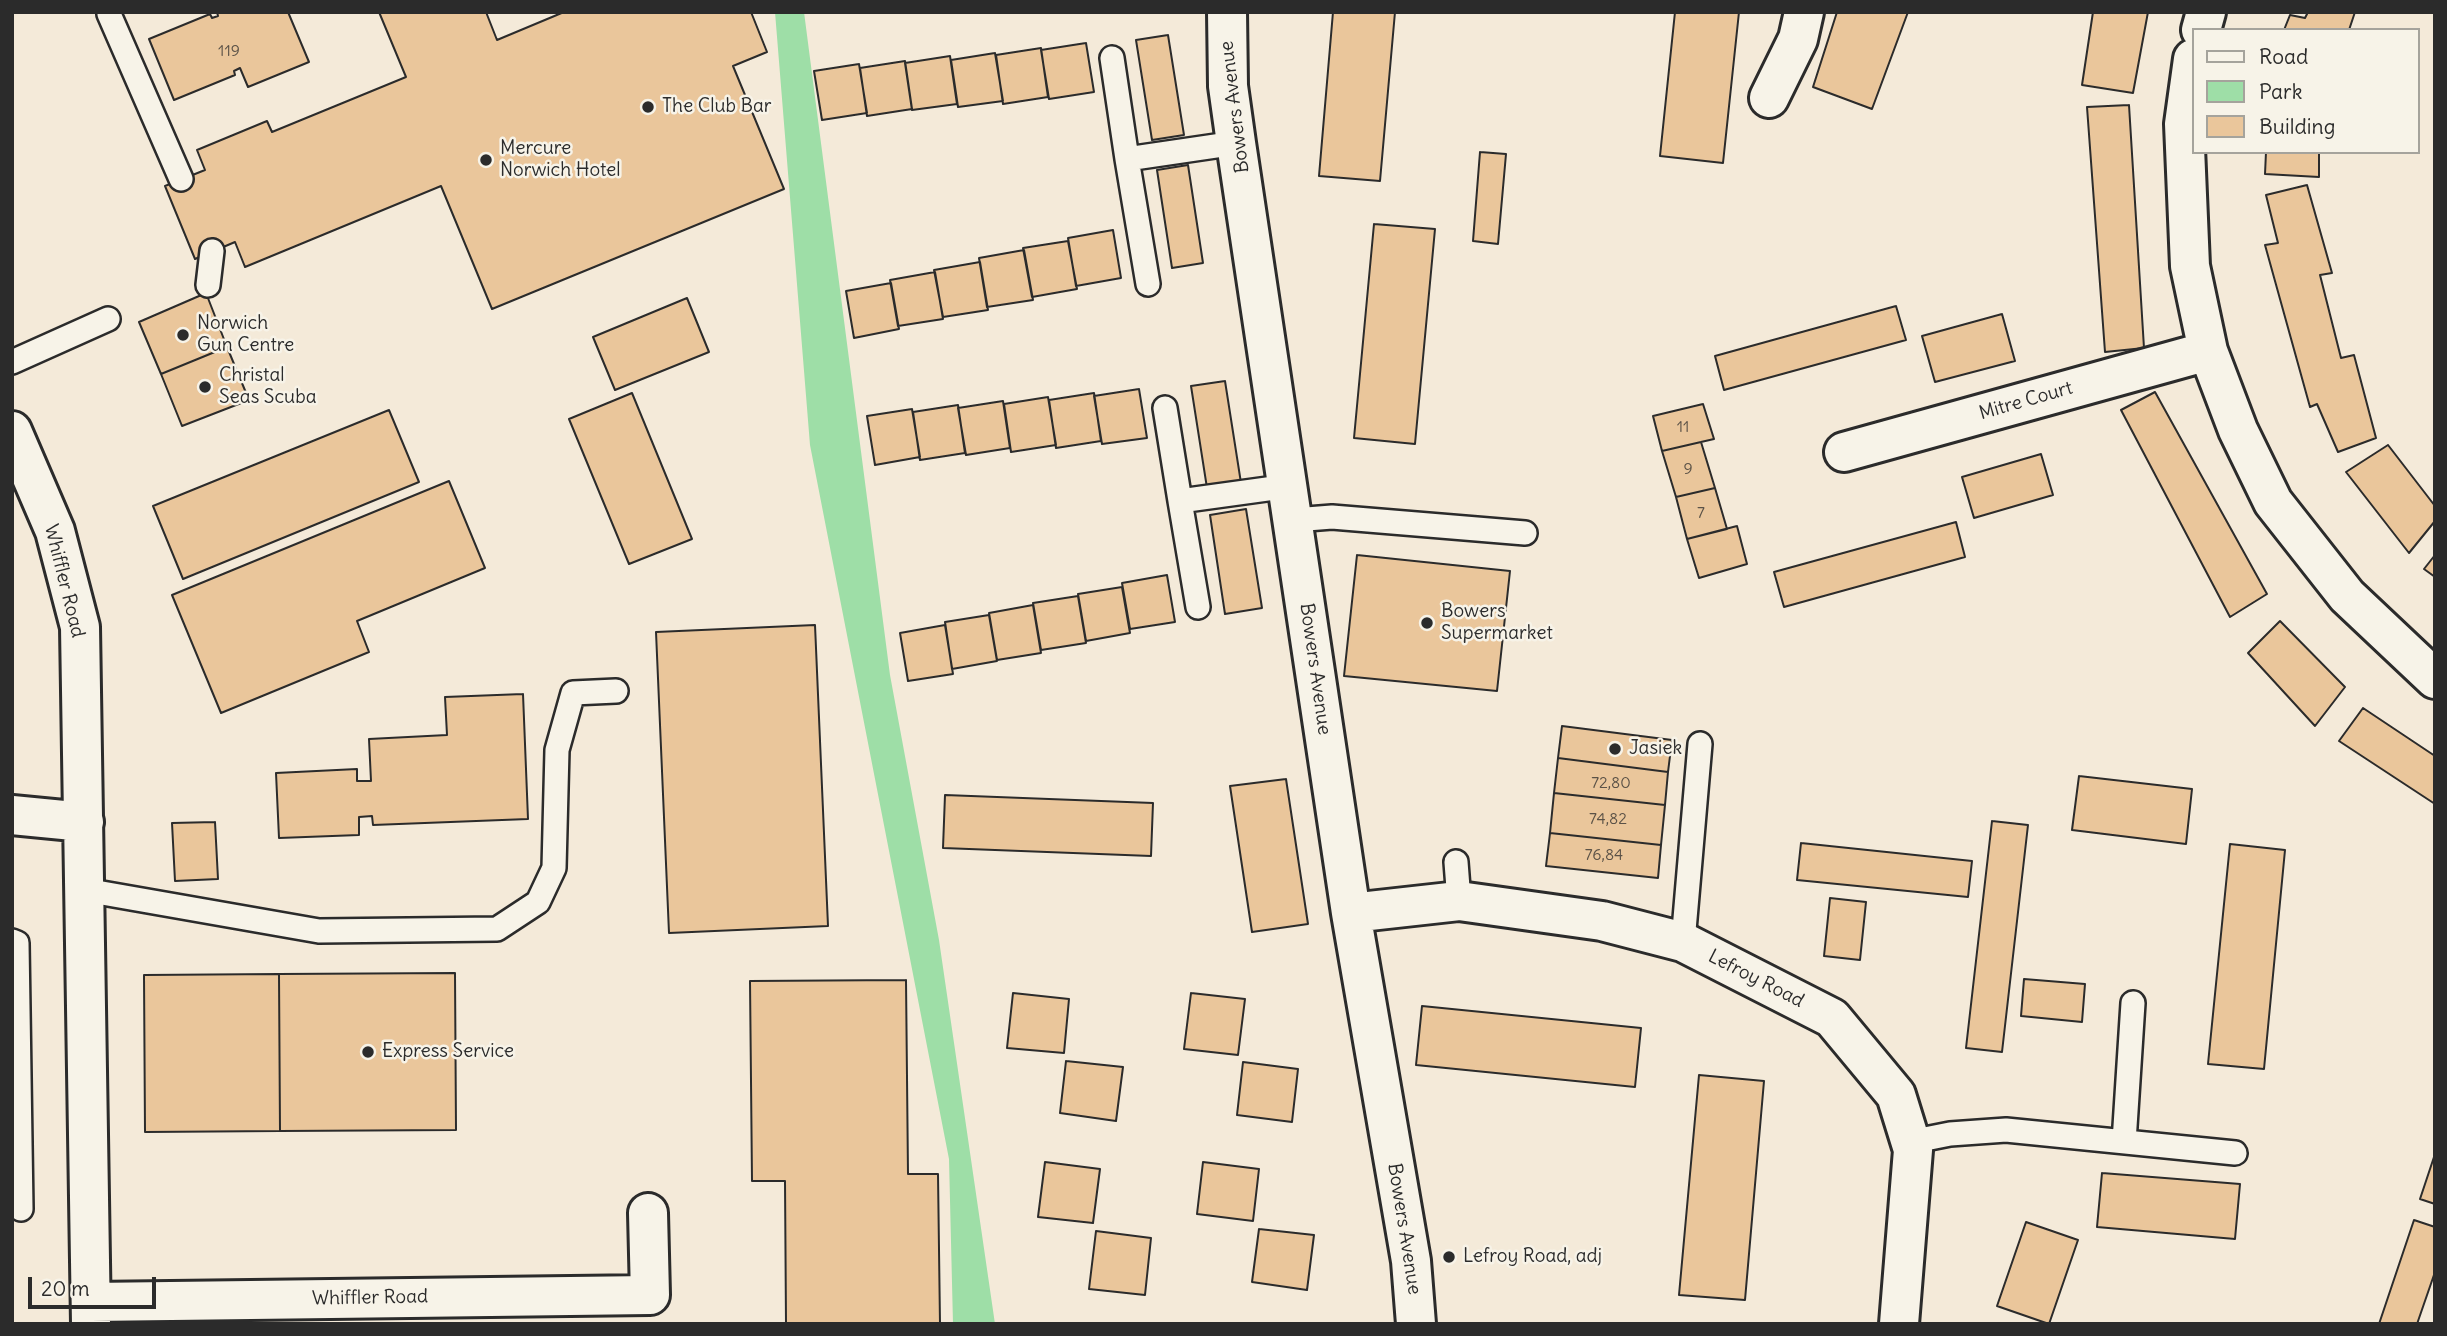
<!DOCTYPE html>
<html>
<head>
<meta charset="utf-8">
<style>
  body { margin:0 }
  #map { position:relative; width:2447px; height:1336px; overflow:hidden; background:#f4ead9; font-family:Delius,sans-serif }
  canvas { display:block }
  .frame { position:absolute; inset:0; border:14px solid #2b2b2b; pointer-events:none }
  .legend { position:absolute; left:2192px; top:28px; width:228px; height:126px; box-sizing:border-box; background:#f7f3e8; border:2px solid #a5a39c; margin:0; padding:9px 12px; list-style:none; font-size:21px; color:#2b2b2b }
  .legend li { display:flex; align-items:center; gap:14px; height:35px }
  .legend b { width:35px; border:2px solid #a5a39c }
  .scale { position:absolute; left:28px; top:1277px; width:128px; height:32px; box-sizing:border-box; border:4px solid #2b2b2b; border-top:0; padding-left:9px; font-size:21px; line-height:24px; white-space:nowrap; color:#2b2b2b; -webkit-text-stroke:5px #f7f3e8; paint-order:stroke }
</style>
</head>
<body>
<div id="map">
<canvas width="2447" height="1336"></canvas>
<div class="frame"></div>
<ul class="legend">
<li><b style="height:9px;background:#f7f3e8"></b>Road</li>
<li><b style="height:19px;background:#9edea7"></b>Park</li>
<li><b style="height:19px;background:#eac69b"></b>Building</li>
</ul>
<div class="scale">20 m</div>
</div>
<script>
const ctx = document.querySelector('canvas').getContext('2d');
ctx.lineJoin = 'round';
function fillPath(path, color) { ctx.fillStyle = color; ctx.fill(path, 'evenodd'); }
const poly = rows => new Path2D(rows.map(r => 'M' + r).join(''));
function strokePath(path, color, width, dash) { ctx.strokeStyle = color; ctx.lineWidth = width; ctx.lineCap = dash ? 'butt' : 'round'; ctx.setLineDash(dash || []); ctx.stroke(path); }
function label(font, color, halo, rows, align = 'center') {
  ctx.font = font + ' Delius,sans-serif'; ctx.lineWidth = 5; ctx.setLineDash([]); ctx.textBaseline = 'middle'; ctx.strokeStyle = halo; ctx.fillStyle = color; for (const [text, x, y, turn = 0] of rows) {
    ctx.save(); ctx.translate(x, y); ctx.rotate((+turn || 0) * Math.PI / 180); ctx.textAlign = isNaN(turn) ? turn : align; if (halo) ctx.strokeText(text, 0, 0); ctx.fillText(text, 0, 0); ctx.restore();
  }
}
fillPath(poly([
  [775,12,804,12,890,675,939,940,995,1324,953,1324,949,1159,810,445]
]), '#9edea7');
const building = poly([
  [217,12,288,12,309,62,248,87,240,68,234,71,235,75,174,100,149,39,210,14,212,18,218,16,217,12],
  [379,12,486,12,497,40,564,12,751,12,767,52,733,66,784,189,492,309,441,186,245,267,235,242,195,259,165,186,205,170,197,150,267,121,272,132,406,77,379,12],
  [1333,12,1395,12,1380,181,1319,176,1333,12],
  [1675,12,1739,12,1723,163,1660,156,1675,12],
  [1837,12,1908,12,1872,109,1813,87,1837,12],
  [2093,12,2148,12,2133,93,2082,85,2093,12],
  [2308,12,2355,12,2349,30,2284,30,2290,15,2305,18,2308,12],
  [1168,35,1184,135,1152,140,1136,40,1168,35],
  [1086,43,1094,92,1049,99,1041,50,1086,43],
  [1041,48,1048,97,1003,104,996,55,1041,48],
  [995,53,1003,101,958,107,951,60,995,53],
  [950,56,957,104,912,110,905,63,950,56],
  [905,61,912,109,867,116,860,68,905,61],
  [859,64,867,113,822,120,814,71,859,64],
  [2129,105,2144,348,2105,352,2087,107,2129,105],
  [1480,152,1506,154,1498,244,1473,241,1480,152],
  [2266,152,2319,152,2319,177,2265,174,2266,152],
  [1188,165,1203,263,1172,268,1157,170,1188,165],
  [2307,185,2332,273,2320,275,2341,358,2354,355,2376,438,2338,452,2317,404,2310,407,2265,245,2278,243,2266,195,2307,185],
  [1374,224,1435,229,1415,444,1354,438,1374,224],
  [1113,230,1121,278,1076,286,1068,238,1113,230],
  [1068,241,1077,289,1032,297,1023,248,1068,241],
  [1024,250,1033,300,987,307,979,258,1024,250],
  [980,262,988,310,943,317,934,270,980,262],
  [935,272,943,319,898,326,890,280,935,272],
  [891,283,899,329,854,338,846,291,891,283],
  [206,293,227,347,161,374,139,322,206,293],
  [687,298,709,352,615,390,593,337,687,298],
  [1896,306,1906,340,1724,390,1715,356,1896,306],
  [2002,314,2015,361,1935,382,1922,336,2002,314],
  [227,347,249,400,182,426,161,374,227,347],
  [1225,381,1241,483,1207,488,1191,386,1225,381],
  [1139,389,1147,438,1102,444,1094,396,1139,389],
  [2155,392,2267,594,2230,617,2121,410,2155,392],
  [632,393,692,539,629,564,569,419,632,393],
  [1094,393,1101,441,1056,448,1049,400,1094,393],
  [1048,397,1056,445,1011,452,1004,404,1048,397],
  [1003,401,1010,448,966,455,958,408,1003,401],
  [1703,404,1714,439,1662,451,1653,416,1703,404],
  [958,405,965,453,920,460,913,412,958,405],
  [912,409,920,457,875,465,867,416,912,409],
  [389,410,419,482,183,579,153,506,389,410],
  [1701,442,1715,488,1676,497,1662,451,1701,442],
  [2388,445,2435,506,2435,521,2409,553,2346,472,2388,445],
  [2041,454,2053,495,1974,518,1962,477,2041,454],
  [449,481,485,568,357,621,369,652,221,713,172,595,449,481],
  [1715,488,1727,529,1687,539,1676,497,1715,488],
  [1246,509,1262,608,1225,614,1210,515,1246,509],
  [1956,522,1965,557,1784,607,1774,572,1956,522],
  [1737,526,1747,564,1699,578,1687,539,1737,526],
  [1357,555,1510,571,1497,691,1344,676,1357,555],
  [2435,555,2435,577,2424,569,2435,555],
  [1167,575,1175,622,1130,629,1122,583,1167,575],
  [1122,587,1130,633,1086,641,1078,594,1122,587],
  [1078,596,1086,643,1041,650,1033,603,1078,596],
  [1033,605,1041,653,997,660,989,613,1033,605],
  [989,615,997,661,952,669,945,622,989,615],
  [2280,621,2345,687,2315,726,2248,653,2280,621],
  [815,625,828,926,669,933,656,632,815,625],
  [945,625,953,674,908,681,900,633,945,625],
  [523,694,528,819,373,825,372,816,359,817,359,835,279,838,276,773,357,769,357,781,371,781,369,739,447,735,445,697,523,694],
  [2363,708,2435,756,2435,804,2339,741,2363,708],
  [1562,726,1672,740,1668,772,1558,758,1562,726],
  [1558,758,1668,772,1665,805,1554,793,1558,758],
  [2079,776,2192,789,2186,844,2072,830,2079,776],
  [1286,779,1308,924,1252,932,1230,786,1286,779],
  [1554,793,1665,805,1661,845,1550,833,1554,793],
  [945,795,1153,803,1151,856,943,848,945,795],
  [1992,821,2028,825,2002,1052,1966,1048,1992,821],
  [215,822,218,879,175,881,172,823,215,822],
  [1550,833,1661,845,1658,878,1546,866,1550,833],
  [1801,843,1972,861,1968,897,1797,880,1801,843],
  [2230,844,2285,850,2264,1069,2208,1064,2230,844],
  [1830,898,1866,902,1860,960,1824,956,1830,898],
  [455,973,456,1130,280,1131,279,974,455,973],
  [279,974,280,1131,145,1132,144,975,279,974],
  [2024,979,2085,984,2082,1022,2021,1016,2024,979],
  [906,980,908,1174,938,1174,940,1324,786,1324,785,1181,752,1181,750,981,906,980],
  [1013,993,1069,999,1064,1053,1007,1048,1013,993],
  [1191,993,1245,999,1238,1055,1184,1049,1191,993],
  [1422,1006,1641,1028,1635,1087,1416,1065,1422,1006],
  [1066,1061,1123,1067,1116,1121,1060,1113,1066,1061],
  [1243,1062,1298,1069,1292,1122,1237,1115,1243,1062],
  [1699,1075,1764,1081,1745,1300,1679,1295,1699,1075],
  [2435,1154,2435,1204,2420,1199,2435,1154],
  [1045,1162,1100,1169,1093,1223,1038,1217,1045,1162],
  [1203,1162,1259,1169,1253,1221,1197,1214,1203,1162],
  [2102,1173,2240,1184,2235,1239,2097,1227,2102,1173],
  [2414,1220,2435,1227,2435,1272,2417,1324,2379,1324,2414,1220],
  [2026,1222,2078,1240,2049,1324,1997,1306,2026,1222],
  [1259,1229,1314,1235,1307,1290,1252,1282,1259,1229],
  [1096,1231,1151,1238,1145,1295,1089,1289,1096,1231]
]);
fillPath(building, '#eac69b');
strokePath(building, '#2b2b2b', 2);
const service = poly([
  [109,14,181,179],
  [1112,58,1127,159,1236,143],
  [1127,159,1148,284],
  [208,285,212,251],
  [12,362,108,319],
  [1165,408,1180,501,1289,486],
  [1180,501,1198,607],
  [1294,520,1332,517,1525,533],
  [1456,862,1459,901],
  [85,890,319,931,497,929,538,902,554,868,557,750,573,693,616,691],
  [12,941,17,943,21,1209],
  [1683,942,1700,744],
  [1910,1142,1950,1134,2006,1130,2235,1153],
  [2124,1142,2133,1003]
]);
const minor = poly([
  [1227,12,1228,86,1236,143,1351,913,1411,1261,1416,1324],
  [2201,30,2206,12],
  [2193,59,2184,124,2190,266,2208,351,2238,430,2273,502,2347,596,2435,679],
  [1769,98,1798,39,1804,12],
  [12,431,55,531,80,627,91,1324],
  [1844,452,2208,351],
  [12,815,84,822],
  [1351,913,1459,901,1602,921,1683,942,1832,1018,1896,1095,1913,1150,1899,1324],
  [91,1302,650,1295,648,1213]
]);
strokePath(service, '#2b2b2b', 28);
strokePath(minor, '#2b2b2b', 44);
strokePath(service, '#f7f3e8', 23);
strokePath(minor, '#f7f3e8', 38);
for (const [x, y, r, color] of [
  [648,107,7,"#2b2b2b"],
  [486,160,7,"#2b2b2b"],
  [183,335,7,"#2b2b2b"],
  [205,387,7,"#2b2b2b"],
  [1427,623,7,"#2b2b2b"],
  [1615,749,7,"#2b2b2b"],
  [368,1052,7,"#2b2b2b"],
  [1449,1257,7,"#2b2b2b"]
]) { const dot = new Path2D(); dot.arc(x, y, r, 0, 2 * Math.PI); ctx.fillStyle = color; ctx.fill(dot); strokePath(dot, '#f7f3e8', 2.5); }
label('16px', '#5b5247', null, [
  ["119",229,51],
  ["11",1683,427],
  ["9",1688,469],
  ["7",1701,513],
  ["72,80",1611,783],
  ["74,82",1608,819],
  ["76,84",1604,855]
]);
label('19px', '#2b2b2b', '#f7f3e8', [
  ["The Club Bar",662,107],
  ["Mercure",500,149],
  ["Norwich Hotel",500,171],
  ["Norwich",197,324],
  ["Gun Centre",197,346],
  ["Christal",219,376],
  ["Seas Scuba",219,398],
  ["Bowers",1441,612],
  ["Supermarket",1441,634],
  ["Jasiek",1629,749],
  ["Express Service",382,1052],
  ["Lefroy Road, adj",1463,1257]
], 'left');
label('19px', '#2b2b2b', '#f7f3e8', [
  ["Bowers Avenue",1235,107,-97],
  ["Mitre Court",2026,401,-16],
  ["Whiffler Road",64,581,76],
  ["Bowers Avenue",1315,669,82],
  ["Lefroy Road",1756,979,27],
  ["Bowers Avenue",1404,1229,81],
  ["Whiffler Road",370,1298,-1]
]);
</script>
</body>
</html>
